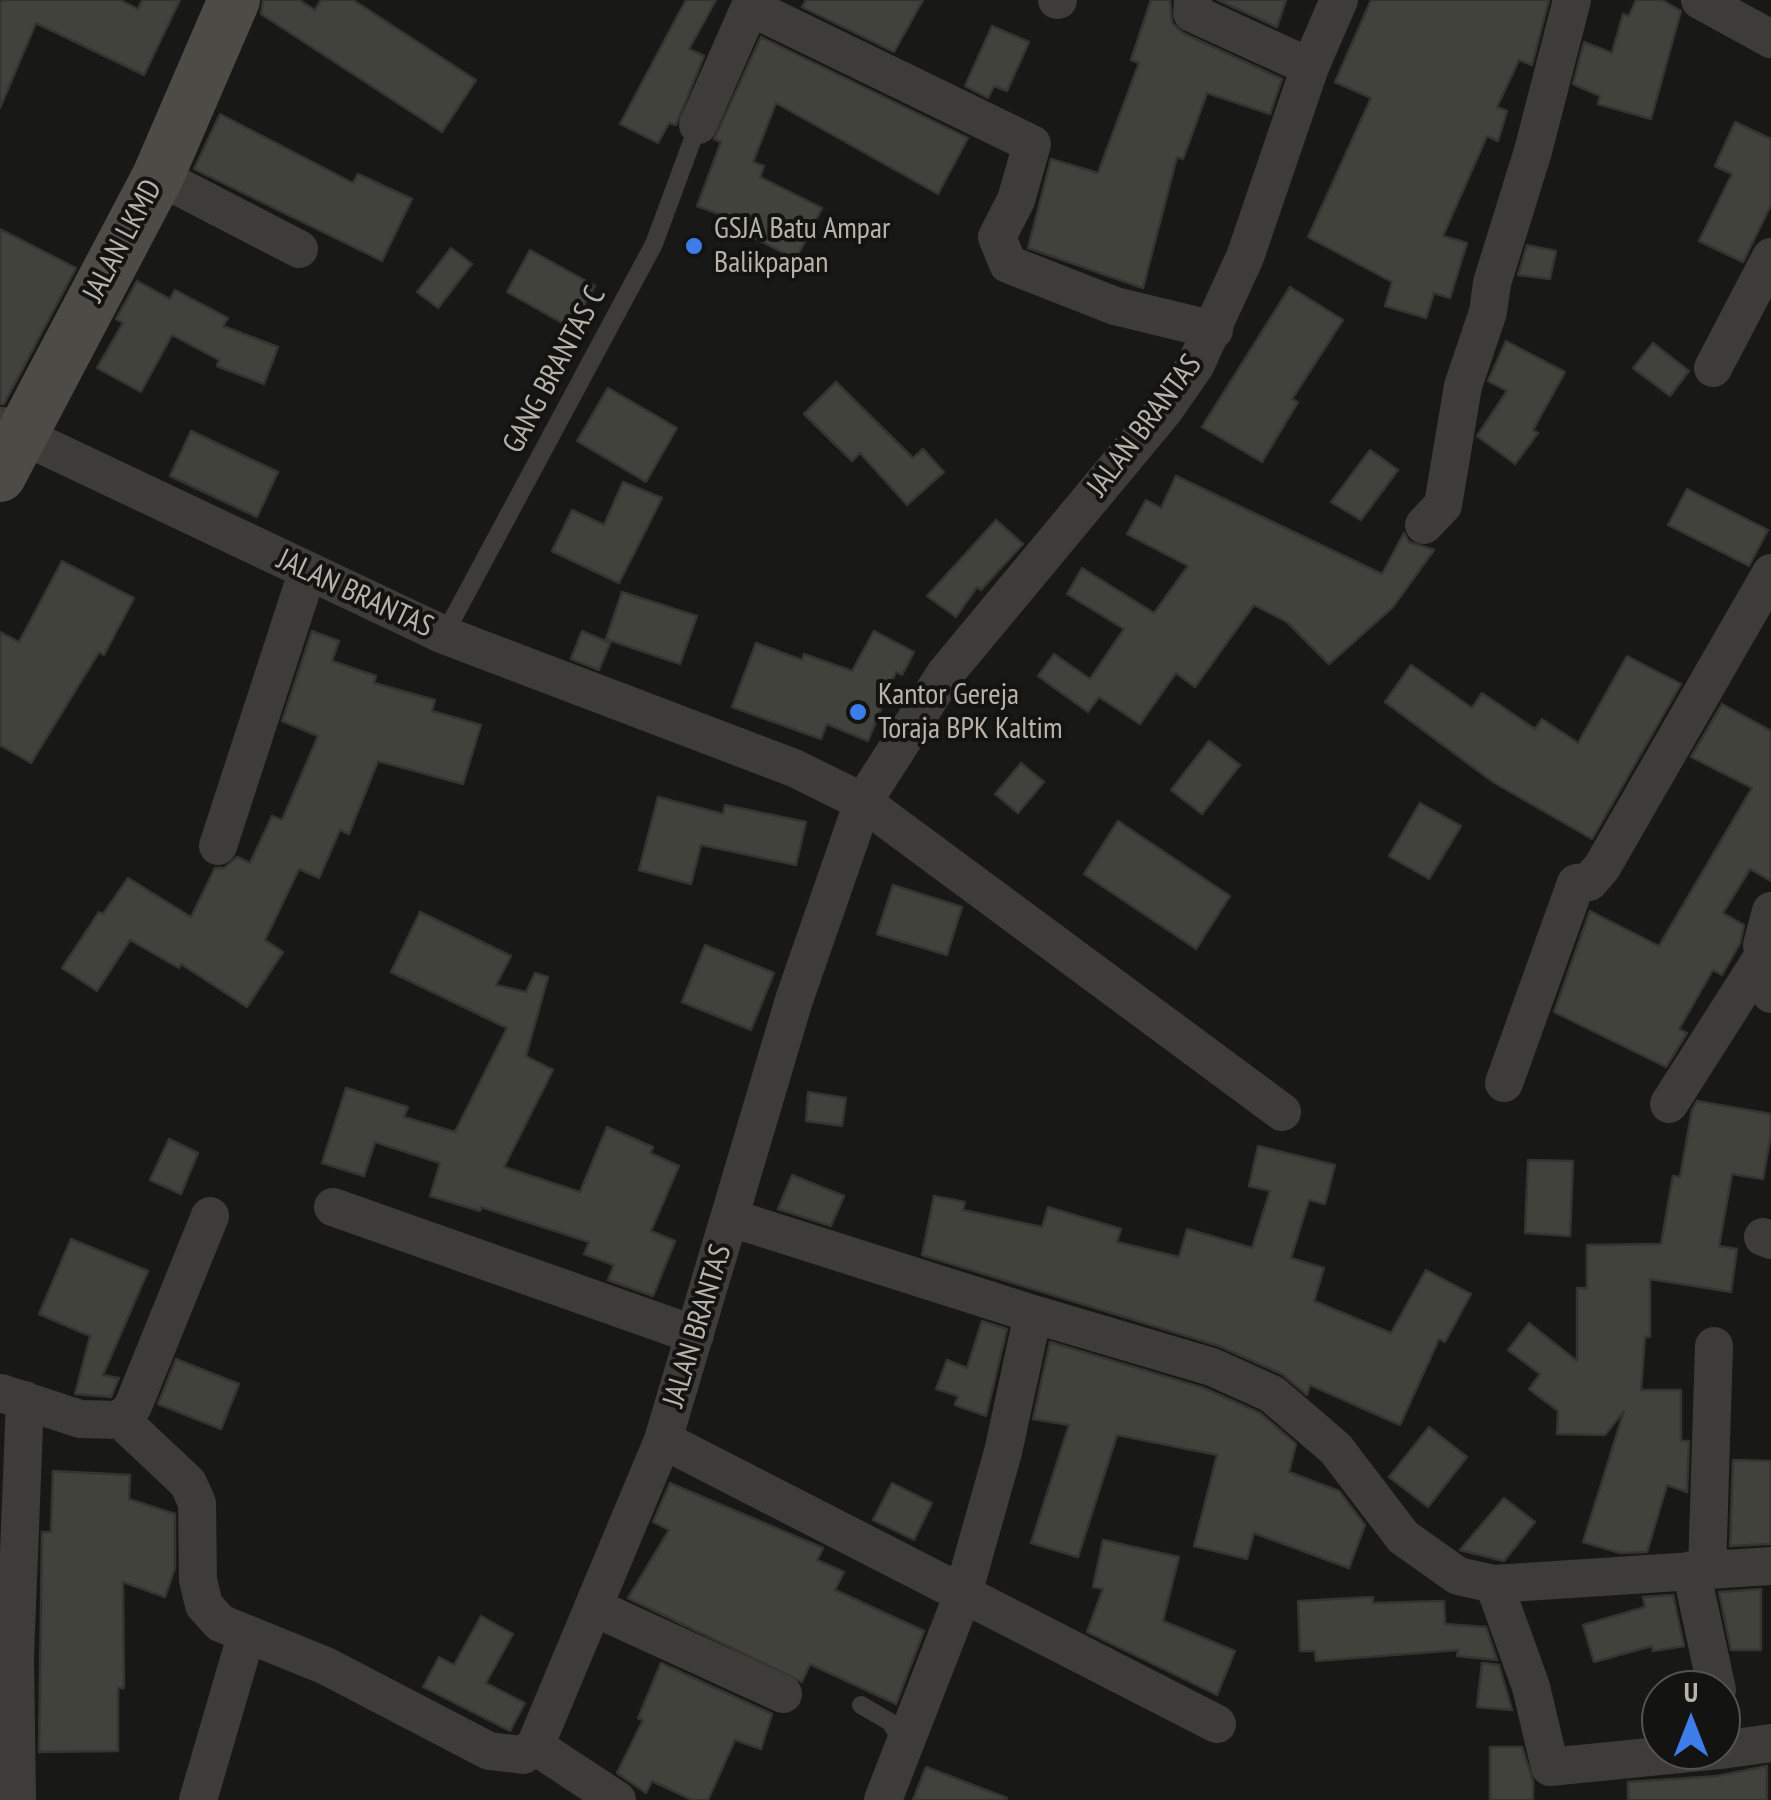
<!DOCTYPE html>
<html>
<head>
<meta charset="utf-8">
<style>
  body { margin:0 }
  #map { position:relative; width:1771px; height:1800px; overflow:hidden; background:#181816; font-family:"PT Sans Narrow",sans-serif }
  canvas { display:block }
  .north { position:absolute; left:1641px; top:1670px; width:100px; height:100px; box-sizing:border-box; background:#131311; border:2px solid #55534e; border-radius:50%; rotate:0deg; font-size:28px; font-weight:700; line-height:40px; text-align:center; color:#b8b3a9 }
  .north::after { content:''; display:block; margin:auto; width:35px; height:45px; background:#3d7dea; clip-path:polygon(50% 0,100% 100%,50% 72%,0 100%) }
</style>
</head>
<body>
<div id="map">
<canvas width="1771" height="1800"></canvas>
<div class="north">U</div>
</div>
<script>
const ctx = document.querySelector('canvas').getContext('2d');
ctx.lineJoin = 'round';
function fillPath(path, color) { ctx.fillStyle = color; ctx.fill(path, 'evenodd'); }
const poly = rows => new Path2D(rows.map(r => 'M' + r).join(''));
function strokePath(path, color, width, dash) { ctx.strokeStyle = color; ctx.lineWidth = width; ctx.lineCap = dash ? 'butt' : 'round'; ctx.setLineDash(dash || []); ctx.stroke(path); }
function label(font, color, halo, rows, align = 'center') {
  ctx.font = font + ' "PT Sans Narrow",sans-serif'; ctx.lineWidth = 8; ctx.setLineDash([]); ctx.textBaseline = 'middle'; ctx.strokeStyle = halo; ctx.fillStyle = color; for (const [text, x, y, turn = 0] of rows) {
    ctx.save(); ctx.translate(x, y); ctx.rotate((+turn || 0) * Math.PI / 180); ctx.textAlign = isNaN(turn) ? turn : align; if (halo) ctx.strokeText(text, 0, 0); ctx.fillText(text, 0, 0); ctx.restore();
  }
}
const building = poly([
  [0,0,120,0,138,9,142,0,180,0,144,75,36,23,0,108,0,0],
  [263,0,299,0,315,10,321,0,353,0,476,80,442,132,261,14,263,0],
  [686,0,716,0,689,49,704,56,676,125,669,123,658,143,620,124,686,0],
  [806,0,923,0,894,52,802,7,806,0],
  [1151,0,1170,0,1172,23,1183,33,1282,79,1270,114,1207,93,1183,159,1177,157,1143,288,1028,248,1051,159,1098,173,1139,63,1131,60,1151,0],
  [1218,0,1286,0,1277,27,1218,0],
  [1371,0,1549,0,1532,65,1519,60,1497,107,1507,111,1498,141,1487,136,1443,236,1467,243,1450,298,1434,293,1426,318,1385,306,1392,282,1308,237,1371,98,1335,82,1371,0],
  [1636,0,1662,0,1681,11,1651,119,1598,104,1600,96,1573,84,1584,42,1612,53,1623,14,1629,16,1636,0],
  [992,26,1029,42,1007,91,994,86,988,98,965,86,992,26],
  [761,37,968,138,938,194,776,103,753,162,764,166,760,177,822,208,796,259,740,231,744,223,697,206,721,142,714,139,761,37],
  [220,114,353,183,358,174,412,199,382,261,194,169,220,114],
  [1735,122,1771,139,1771,205,1743,262,1699,241,1732,174,1715,166,1735,122],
  [0,229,76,268,4,404,0,404,0,229],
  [1527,245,1556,251,1550,279,1518,275,1527,245],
  [451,248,472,264,438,308,417,292,451,248],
  [530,250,595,286,571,328,507,292,530,250],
  [137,281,170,299,175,290,228,318,223,326,278,347,264,384,217,366,219,360,172,335,141,392,97,368,123,323,116,319,137,281],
  [1290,287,1343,320,1292,399,1298,402,1262,462,1202,427,1290,287],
  [1506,341,1565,372,1533,430,1538,433,1515,464,1477,436,1507,391,1488,381,1506,341],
  [1653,343,1689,371,1670,396,1633,368,1653,343],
  [836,382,913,458,923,449,944,472,907,505,860,453,852,461,804,414,836,382],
  [608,388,677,428,646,482,577,441,608,388],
  [191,431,278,472,257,517,170,476,191,431],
  [1370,450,1398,470,1361,520,1331,502,1370,450],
  [1176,476,1382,574,1404,533,1409,542,1434,550,1393,607,1329,664,1287,622,1254,605,1195,687,1176,673,1140,724,1099,697,1088,712,1038,676,1054,654,1090,679,1124,629,1067,594,1082,568,1154,613,1188,566,1127,534,1146,500,1161,508,1176,476],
  [623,482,662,498,619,583,552,551,572,510,604,525,623,482],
  [1687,489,1768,530,1749,566,1668,525,1687,489],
  [996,520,1023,544,981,590,977,587,956,617,927,596,996,520],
  [62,561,134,598,104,655,99,652,31,763,0,745,0,632,19,642,62,561],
  [622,592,697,616,680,664,606,639,622,592],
  [312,631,339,641,332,661,376,676,374,683,435,700,432,711,481,725,463,784,378,761,349,834,340,830,319,878,299,869,265,940,283,952,247,1007,181,964,179,968,130,940,97,991,62,968,99,912,103,914,128,878,191,917,215,868,224,868,237,857,250,863,272,816,282,820,318,736,282,721,312,631],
  [582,631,610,643,599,670,571,659,582,631],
  [874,631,914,652,902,675,896,672,868,741,827,724,821,739,732,707,756,643,802,660,804,654,852,671,874,631],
  [1627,656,1681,684,1592,839,1493,782,1385,702,1411,665,1472,708,1482,693,1535,729,1542,719,1578,743,1627,656],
  [1722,704,1771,731,1771,881,1750,869,1723,913,1744,925,1740,943,1722,975,1713,970,1679,1029,1687,1033,1666,1067,1554,1012,1590,911,1659,946,1752,788,1691,757,1722,704],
  [1209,741,1240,765,1202,814,1171,790,1209,741],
  [1021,763,1044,782,1018,813,995,794,1021,763],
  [658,797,723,814,725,805,806,822,796,865,701,845,691,884,639,870,658,797],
  [1420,803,1461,826,1429,879,1389,856,1420,803],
  [1118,821,1230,896,1196,949,1084,874,1118,821],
  [893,885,962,907,947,955,877,934,893,885],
  [420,912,511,956,496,985,526,992,535,973,548,977,526,1056,553,1070,504,1167,580,1192,607,1127,653,1147,650,1153,679,1166,651,1231,675,1241,653,1296,608,1280,614,1265,584,1254,589,1242,481,1207,480,1211,430,1196,440,1163,375,1142,364,1176,322,1163,346,1088,408,1107,404,1117,455,1132,507,1028,391,972,420,912],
  [705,945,774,973,751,1030,682,1002,705,945],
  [808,1092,846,1098,842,1126,806,1121,808,1092],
  [1697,1101,1771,1114,1771,1133,1763,1179,1732,1174,1719,1246,1737,1249,1731,1292,1650,1279,1650,1337,1645,1337,1641,1390,1681,1390,1681,1441,1689,1441,1687,1492,1667,1485,1647,1552,1620,1553,1583,1542,1624,1411,1605,1435,1557,1434,1558,1411,1529,1389,1540,1374,1508,1350,1529,1323,1577,1361,1577,1288,1587,1288,1587,1245,1661,1244,1673,1176,1680,1177,1692,1110,1697,1101],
  [169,1139,198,1153,181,1194,150,1180,169,1139],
  [1258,1146,1335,1165,1325,1204,1309,1200,1291,1258,1324,1268,1314,1301,1391,1333,1426,1270,1471,1294,1445,1342,1439,1339,1400,1425,1310,1385,1307,1395,1282,1374,1219,1346,922,1255,934,1196,965,1202,963,1210,1042,1227,1048,1207,1121,1229,1117,1242,1179,1257,1187,1229,1252,1248,1270,1191,1249,1186,1258,1146],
  [1528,1160,1573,1161,1570,1236,1525,1233,1528,1160],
  [792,1175,844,1196,831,1226,778,1209,792,1175],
  [71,1239,148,1271,103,1375,119,1378,111,1397,75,1394,90,1336,39,1314,71,1239],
  [982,1321,1007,1329,986,1416,955,1405,958,1396,936,1389,947,1360,967,1368,982,1321],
  [1050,1342,1204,1388,1260,1413,1296,1444,1289,1472,1339,1491,1365,1525,1349,1568,1254,1533,1247,1559,1194,1546,1217,1455,1117,1435,1078,1557,1031,1543,1069,1425,1033,1419,1050,1342],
  [176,1359,239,1384,221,1429,158,1404,176,1359],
  [1429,1427,1467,1457,1428,1507,1389,1477,1429,1427],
  [1733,1460,1771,1461,1771,1544,1730,1546,1733,1460],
  [53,1471,130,1475,129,1499,175,1514,175,1568,165,1597,123,1582,124,1688,118,1688,118,1751,39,1752,42,1532,51,1532,53,1471],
  [670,1483,823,1548,817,1560,844,1572,835,1590,924,1631,896,1704,810,1664,802,1682,628,1598,669,1530,653,1522,670,1483],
  [892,1483,932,1503,914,1540,873,1520,892,1483],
  [1504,1498,1535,1522,1504,1561,1460,1550,1504,1498],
  [1103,1540,1179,1557,1163,1621,1235,1651,1217,1695,1087,1632,1103,1589,1093,1587,1103,1540],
  [1761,1589,1761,1650,1731,1650,1719,1592,1761,1589],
  [1673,1595,1684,1646,1653,1651,1652,1646,1594,1662,1583,1625,1645,1607,1643,1597,1673,1595],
  [1373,1597,1373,1603,1444,1601,1445,1624,1486,1627,1497,1660,1457,1656,1458,1650,1316,1661,1315,1651,1300,1651,1298,1601,1373,1597],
  [481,1616,513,1634,486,1683,525,1703,510,1731,423,1687,439,1657,454,1665,481,1616],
  [661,1663,772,1714,761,1749,735,1740,708,1800,692,1800,652,1781,646,1793,617,1773,643,1720,638,1718,661,1663],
  [1482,1663,1499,1665,1512,1710,1477,1707,1482,1663],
  [1490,1747,1522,1747,1533,1781,1533,1800,1490,1800,1490,1747],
  [1767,1766,1767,1800,1628,1800,1628,1782,1717,1776,1767,1766],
  [926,1767,1007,1798,1006,1800,913,1800,926,1767]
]);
fillPath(building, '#42423d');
strokePath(building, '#343430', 2.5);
strokePath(poly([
  [444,635,654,244,698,125],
  [861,1705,890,1722,904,1744]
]), '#3d3c38', 18);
strokePath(poly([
  [1057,0,1058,0],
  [1193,0,1192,13,1310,67],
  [1700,0,1771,39],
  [750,7,1032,144,1016,200,997,237,1008,264,1115,306,1214,330],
  [698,125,753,0],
  [158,176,299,249],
  [1713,368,1771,257],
  [2,426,444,635,794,768,863,802,1282,1112],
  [1424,525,1443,505,1463,386,1488,312,1492,283,1533,151,1572,0],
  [218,846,307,573],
  [1771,911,1762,945,1771,994],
  [1504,1083,1576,883,1589,882,1602,867,1771,573],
  [1669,1104,1762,958],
  [333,1207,695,1335],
  [731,1218,1033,1314,1003,1452,962,1597,883,1800],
  [1763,1237,1771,1240],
  [1033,1314,1212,1367,1272,1394,1336,1449,1403,1537,1458,1576,1494,1584,1771,1566],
  [1,1393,80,1419,121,1420,133,1406,210,1216],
  [121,1420,188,1483,197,1503,198,1580,204,1605,220,1623,326,1666,489,1751,523,1755,535,1746,663,1440,794,1000,863,802,945,674,1165,409,1195,366,1245,257,1310,67,1339,0],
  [663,1440,1217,1724],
  [1691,1570,1717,1690],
  [1707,1570,1714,1346],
  [1494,1584,1531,1687,1550,1767,1719,1750],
  [593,1607,783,1694],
  [535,1746,617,1800],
  [1721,1750,1771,1743],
  [17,1800,15,1656,25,1400],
  [198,1800,246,1636]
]), '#3d3c38', 38);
strokePath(poly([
  [0,476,158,176,234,0]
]), '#4d4b46', 52);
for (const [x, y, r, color] of [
  [694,246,10,"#3d7dea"],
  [858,712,10,"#3d7dea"]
]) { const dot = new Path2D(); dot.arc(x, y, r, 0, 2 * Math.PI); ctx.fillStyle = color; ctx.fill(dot); strokePath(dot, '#131311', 4); }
label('30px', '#b8b3a9', '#131311', [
  ["GSJA Batu Ampar",714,229],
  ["Balikpapan",714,263],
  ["Kantor Gereja",878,695],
  ["Toraja BPK Kaltim",878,729]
], 'left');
label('30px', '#b8b3a9', '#131311', [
  ["JALAN LKMD",123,241,-62],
  ["GANG BRANTAS C",555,370,-62],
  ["JALAN BRANTAS",1145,426,-53],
  ["JALAN BRANTAS",355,594,25],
  ["JALAN BRANTAS",698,1326,-73]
]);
</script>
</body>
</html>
